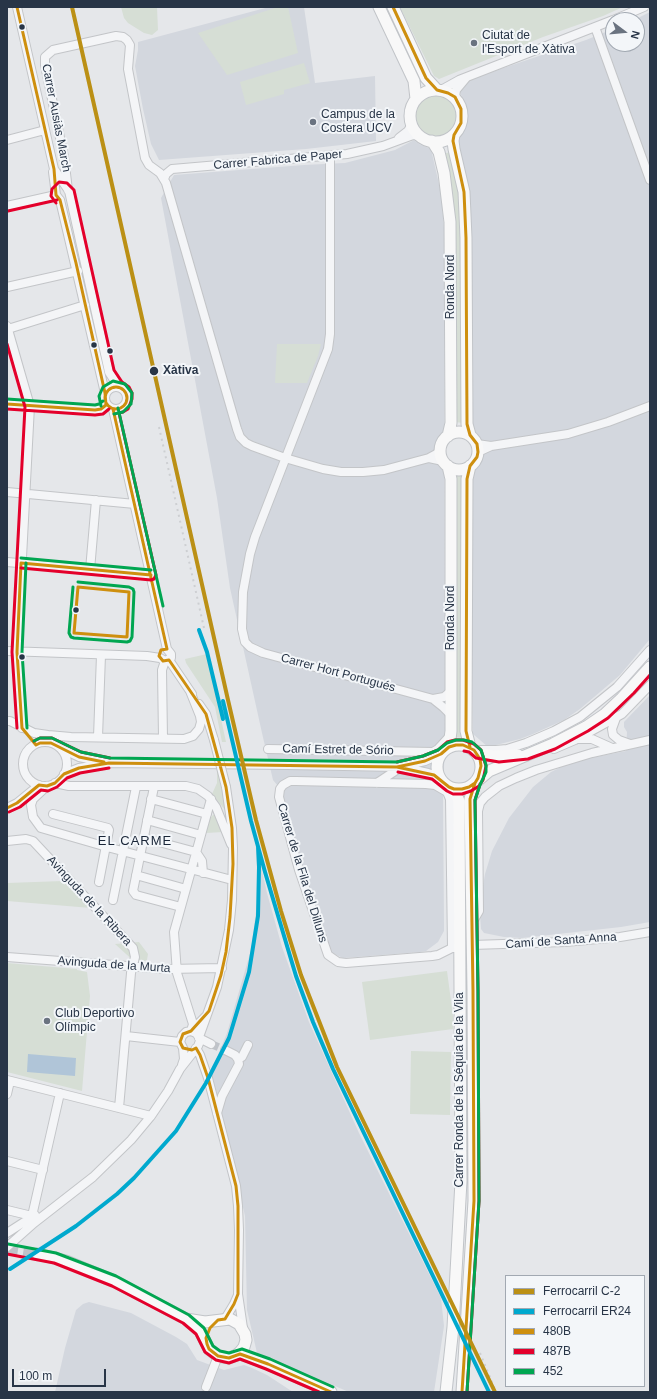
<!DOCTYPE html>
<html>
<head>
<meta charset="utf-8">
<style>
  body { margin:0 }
  #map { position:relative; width:657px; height:1399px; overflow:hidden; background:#e5e7ea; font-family:Helvetica,sans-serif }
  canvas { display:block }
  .frame { position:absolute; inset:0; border:8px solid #283547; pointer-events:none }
  .legend { position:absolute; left:505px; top:1275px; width:140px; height:112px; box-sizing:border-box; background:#f3f6f9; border:1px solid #a2a9b2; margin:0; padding:5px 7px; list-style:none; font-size:12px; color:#283547 }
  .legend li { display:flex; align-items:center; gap:8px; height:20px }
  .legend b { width:20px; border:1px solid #a2a9b2 }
  .north { position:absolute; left:605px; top:12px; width:40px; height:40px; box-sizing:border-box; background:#f3f6f9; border:1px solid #a2a9b2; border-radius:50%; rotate:106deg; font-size:11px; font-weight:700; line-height:16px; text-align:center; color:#283547 }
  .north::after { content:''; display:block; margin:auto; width:14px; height:18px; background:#6a7380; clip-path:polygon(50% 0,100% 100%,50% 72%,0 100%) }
  .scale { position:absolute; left:12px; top:1369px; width:94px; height:18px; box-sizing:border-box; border:2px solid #283547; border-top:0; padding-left:5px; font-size:12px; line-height:14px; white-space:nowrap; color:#283547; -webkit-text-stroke:3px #f3f6f9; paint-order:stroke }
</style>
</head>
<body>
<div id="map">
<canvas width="657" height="1399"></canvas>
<div class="frame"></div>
<ul class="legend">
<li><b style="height:5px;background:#bb9015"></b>Ferrocarril C-2</li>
<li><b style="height:5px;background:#00a9ce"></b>Ferrocarril ER24</li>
<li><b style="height:5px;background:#ce8f0e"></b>480B</li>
<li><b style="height:5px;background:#e4002b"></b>487B</li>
<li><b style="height:5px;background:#00a651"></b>452</li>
</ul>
<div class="north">N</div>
<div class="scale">100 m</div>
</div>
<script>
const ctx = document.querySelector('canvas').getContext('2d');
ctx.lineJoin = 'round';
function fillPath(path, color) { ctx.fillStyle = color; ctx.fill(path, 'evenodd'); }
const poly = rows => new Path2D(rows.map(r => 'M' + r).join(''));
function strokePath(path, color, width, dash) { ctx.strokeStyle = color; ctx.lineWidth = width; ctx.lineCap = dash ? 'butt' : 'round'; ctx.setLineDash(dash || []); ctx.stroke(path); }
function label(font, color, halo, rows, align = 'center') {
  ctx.font = font + ' Helvetica,sans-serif'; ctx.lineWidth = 4; ctx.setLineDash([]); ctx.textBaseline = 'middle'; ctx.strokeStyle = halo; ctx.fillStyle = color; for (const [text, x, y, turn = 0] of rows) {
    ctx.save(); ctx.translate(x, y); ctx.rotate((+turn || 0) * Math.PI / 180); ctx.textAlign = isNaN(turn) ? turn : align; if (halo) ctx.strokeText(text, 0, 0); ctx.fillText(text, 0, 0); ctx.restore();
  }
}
fillPath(poly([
  [269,7,304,7,315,83,375,76,376,141,306,149,159,160,151,144,143,109,135,66,138,50,138,42],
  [650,12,650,639,620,675,580,709,564,720,533,734,520,739,488,747,473,734,470,471,481,458,482,447,481,440,477,433,470,427,456,138,462,131,465,123,466,114,464,102,459,90,459,87,471,79,586,40,613,29,613,44,637,44,637,20,634,20],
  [414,140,419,144,431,149,441,193,444,227,445,736,443,798,444,925,444,931,438,942,426,951,420,952,343,958,332,953,323,931,302,866,282,791,273,780,262,733,230,588,217,498,161,198,174,175,304,165,345,163,395,150],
  [650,695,650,922,621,927,522,938,504,937,484,933,481,929,480,915,482,892,485,874,492,851,509,818,533,787,551,772,569,763,585,759,626,751,627,732,624,727,624,722],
  [256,845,267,893,282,947,309,1022,359,1133,441,1298,444,1326,434,1392,349,1392,257,1353,247,1310,245,1216,221,1109,211,1072,227,1033,251,950,258,896],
  [89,1302,131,1313,176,1337,187,1344,197,1360,224,1370,244,1365,252,1368,267,1375,293,1392,55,1392,65,1348,76,1310,83,1304]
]), '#d3d7de');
fillPath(poly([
  [121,7,157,7,158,30,152,35,144,33,128,23,124,18],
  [278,7,288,7,298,53,227,75,198,33],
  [400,7,623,7,603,16,543,37,439,79,434,76],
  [304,63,310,83,284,90,284,94,246,105,240,82],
  '415 116a21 21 0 1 1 42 0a21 21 0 1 1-42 0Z',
  [451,152,459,189,464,423,454,422,442,154],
  [277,344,321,344,318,356,307,383,275,383],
  [453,474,464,474,464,738,455,737],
  [207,654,226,742,222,742,215,707,186,663,185,659],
  [217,771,218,771,224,798,226,811,212,794,217,783],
  [215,814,223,832,206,833,210,818,213,815],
  [63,881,91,908,7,901,7,883],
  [139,942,148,954,147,960,137,964,115,944],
  [7,963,77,969,77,970,87,972,90,996,82,1091,7,1072],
  [447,971,453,1016,453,1029,370,1040,362,982],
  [411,1051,451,1052,450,1115,410,1114]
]), '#d6ded5');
fillPath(poly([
  [28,1054,76,1058,75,1076,27,1072]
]), '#b0c5d8');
strokePath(poly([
  [211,1044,225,1050]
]), '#bfc3c9', 8, [8, 4]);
strokePath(poly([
  [7,1249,38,1254]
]), '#bfc3c9', 11, [11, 5.5]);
const minor = poly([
  [17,7,54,169,69,191,109,372,118,386],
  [613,20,644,7],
  [595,27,650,180],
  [441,90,459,80,613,20],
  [455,97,456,90,466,78],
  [399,138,408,131,412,124],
  [7,140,45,130],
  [330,156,330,334,328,349,255,537,250,554,243,592,242,629,245,642,250,647,263,653,433,699],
  [53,172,56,195,59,199],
  [164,179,166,174,172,169,347,154,383,146,413,135,420,136],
  [68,190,64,157,45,65,45,57,53,50,116,36,123,37,127,40,130,45,128,69,145,158,149,165,160,173,166,183,237,429,240,437,246,443,252,446,285,458,323,469,341,472,363,472,384,470,429,458],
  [60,200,105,393],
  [7,206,56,195],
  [7,287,78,271],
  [7,326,30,406,17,652,22,728],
  [8,329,85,305],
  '105 398a11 11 0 1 1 22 0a11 11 0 1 1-22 0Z',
  [7,404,95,410,101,409,106,405],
  [477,444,491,446,478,452],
  [491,446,568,434,608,422,650,406],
  [440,452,429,458,443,461],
  [7,492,135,504],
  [7,562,151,575],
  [90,570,96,500],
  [7,651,147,656,160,658,165,661,171,658,171,654,167,649,113,409],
  [169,660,192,694],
  [199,704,206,714,214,740],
  [451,715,443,707,433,699,444,697,451,691],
  [616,718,612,729,613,735,619,740,630,744],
  [7,721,10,721,34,733,48,735,71,737,184,739,193,736,199,729,201,722,200,716,190,691],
  [98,737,101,655],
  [163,738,162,670,165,661],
  [578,739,592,739,612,748],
  '23 764a22 22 0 1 1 44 0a22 22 0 1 1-44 0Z',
  [62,749,79,757,104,762],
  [268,749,433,752,438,749,450,736],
  [554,749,575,740,622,714,650,685],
  [481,750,496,750,507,749,526,743,554,731,580,717,617,687,650,650],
  [403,766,425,761,441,754],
  [64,774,79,768,109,763,287,765,401,767,428,773,434,775,441,781],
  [55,783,69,786,186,786,198,789,208,796,216,807,231,844],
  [377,783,401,767],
  [47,786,33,799,31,805,33,817,41,828,107,847,232,880],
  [154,787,133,891,136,895,181,907],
  [151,799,207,814],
  [7,808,17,803,39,785],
  [53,814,108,828,109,830,99,882],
  [147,820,201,835],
  [144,838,196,852],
  [7,841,26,839,33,841,133,948,135,957,131,973,119,1108],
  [196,852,202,861,203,873],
  [136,875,186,889],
  [113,900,136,787],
  [472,923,479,911,478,811,480,803,485,797,499,786,516,778,536,770,592,753,650,740],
  [472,945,565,942,620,937,650,932],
  [452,948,450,799,447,792,435,785,426,784,296,781,290,781,283,785,280,789,279,797,299,870,328,955,338,962,346,963,432,956,438,955,452,948,460,948],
  [7,957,167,969,222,968],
  [191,1031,193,1024,177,973,174,932,211,799],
  [126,1036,180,1042],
  [199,1037,217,987,229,930,232,900,233,848,232,828,226,787],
  [199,1038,211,1044],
  [196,1048,200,1055,208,1078,236,1186,238,1206,239,1230,238,1294,243,1328],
  [238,1059,242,1057,248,1045],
  [182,1065,184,1059,183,1048,180,1042,182,1036,186,1032,191,1031,206,1016],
  [7,1080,151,1116],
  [7,1094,10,1081],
  [217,1113,222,1096,239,1064,238,1059,235,1055,225,1050],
  [7,1161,43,1170],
  [7,1210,32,1216,60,1093],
  [7,1233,35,1215],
  [7,1247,34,1223,93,1177,131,1140,151,1116,168,1091,180,1069,198,1046,200,1041,199,1037,196,1033,191,1031],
  [225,1319,234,1304,238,1295],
  [206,1387,218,1356]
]);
const major = poly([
  [379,7,414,81,416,99],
  [393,7,426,78,437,90],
  '410 116a26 26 0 1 1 52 0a26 26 0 1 1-52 0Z',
  [454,135,453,141,454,149,464,192,466,238,467,424,470,435],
  [432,141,439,152,444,173,450,222,451,423,448,436],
  '440 451a19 19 0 1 1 38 0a19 19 0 1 1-38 0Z',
  [448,466,451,479,451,731,449,747],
  '437 767a22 22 0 1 1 44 0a22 22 0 1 1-44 0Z',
  [470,747,466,731,467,479,470,466],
  [477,753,493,756,518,755],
  [476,782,489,771,553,744,586,727,605,714,622,698,650,667],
  [38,1254,66,1261,114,1281,186,1319,200,1331,209,1349,218,1356,229,1358,240,1354,246,1356,268,1364,331,1392],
  [186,1319,205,1322,230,1319,239,1324,245,1334,246,1340,244,1347,240,1352,235,1356],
  [446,1392,453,1327,461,1181,459,801,454,789],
  [462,1392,474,1201,473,991,470,799,475,783]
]);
strokePath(minor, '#c3c5c8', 10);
strokePath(major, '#c1c4c8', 13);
strokePath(minor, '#f4f5f7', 8);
strokePath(major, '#f8f8f8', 11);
strokePath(poly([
  [159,427,204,628],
  [480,1353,496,1392]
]), '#cdcfd2', 2, [2, 4]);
const minorBridge = poly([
  [214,740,226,787]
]);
strokePath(minorBridge, '#c3c5c8', 10, []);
strokePath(minorBridge, '#f4f5f7', 8);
strokePath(poly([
  [17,7,54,169,56,195,60,200,76,263,105,393,106,405],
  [393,7,426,78,437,90,448,93,455,97,461,109,461,123,454,135,453,141,464,192,466,238,467,424,470,435,477,444,478,452,477,457,470,466,467,479,466,731,470,747],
  '105 398a11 11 0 1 1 22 0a11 11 0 1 1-22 0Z',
  [7,404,95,410,101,409,106,405],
  [113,409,167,649,161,650,159,656,163,661,169,660,206,714,226,787,232,828,233,864,230,917,226,952,221,975,209,1011,191,1031,183,1034,180,1042,183,1048,192,1050,196,1048,200,1055,208,1078,236,1186,238,1206,238,1294,234,1304,225,1319,218,1320,210,1328,206,1338,207,1344,209,1349,218,1356,229,1358,240,1354,268,1364,331,1392],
  [78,587,129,592,127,637,74,633,78,587],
  [456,745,463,745,474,750,480,759,481,766,478,778,475,783,469,787,462,789,454,789,449,787,434,775,397,767,425,761,441,754,449,747,456,745],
  [104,762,79,757,51,743,40,743,36,745,22,728,17,652,21,563,151,575],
  [7,808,17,803,39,785,47,786,55,783,64,774,79,768,109,763,397,767],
  [462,1392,474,1201,473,991,470,799,475,783]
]), '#ce8f0e', 3);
strokePath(poly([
  [8,211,57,200],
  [7,344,25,407,12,652,17,728],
  [7,409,95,415,103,414,109,409],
  [21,568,151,580,154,579,156,575,119,413,123,412,128,409,132,399,132,393,129,387,122,382,114,370,74,190,67,183,59,182,52,189,51,196,56,203],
  [34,741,40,738,52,738,81,752,110,758],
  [464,751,469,752,476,758,499,762,528,759,555,749,588,731,608,718,634,693,650,675],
  [397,762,423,756,438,750,447,742,455,740,463,740,474,744,481,750,486,766,483,780,479,786,471,791,462,794,453,794,447,791,432,779,398,772],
  [9,812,20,807,41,790,48,791,57,787,67,778,80,773,109,768],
  [7,1254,54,1263,112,1286,183,1323,196,1334,205,1352,216,1360,229,1363,240,1359,266,1369,319,1392],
  [467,1392,479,1201,478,991,475,800,480,784]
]), '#e4002b', 3);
strokePath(poly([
  [7,399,95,405,99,404,103,401],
  [101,406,99,396,103,387,113,381,125,384,132,393,131,404,123,412,114,414],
  [118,408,163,606],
  [21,558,151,570],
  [26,563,22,652,27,728],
  [73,587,69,633,71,637,74,638,127,642,130,641,132,637,134,592,133,589,129,587,78,582],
  [34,741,40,738,52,738,81,752,110,758,397,762,423,756,438,750,447,743,456,740,464,740,472,742,481,750,486,765,486,772,480,785,475,800,478,991,479,1201,467,1392],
  [8,1244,56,1253,116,1276,189,1315,204,1328,213,1346,220,1351,229,1353,242,1349,270,1359,333,1387]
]), '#00a651', 3);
strokePath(poly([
  [72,7,228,700,256,820,281,911,301,975,337,1067,495,1392]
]), '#bb9015', 4);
strokePath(poly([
  [199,630,207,652,223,719],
  [223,701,251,821,265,872,296,976,313,1022,333,1069,489,1392],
  [10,1269,76,1226,117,1194,134,1178,176,1131,206,1083,229,1038,249,972,258,916,259,867,258,846]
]), '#00a9ce', 4);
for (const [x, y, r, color] of [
  [22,27,3.5,"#283547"],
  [474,43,4,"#6a7380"],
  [313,122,4,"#6a7380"],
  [94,345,3.5,"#283547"],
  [110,351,3.5,"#283547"],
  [154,371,5,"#283547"],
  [76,610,3.5,"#283547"],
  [22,657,3.5,"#283547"],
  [47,1021,4,"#6a7380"]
]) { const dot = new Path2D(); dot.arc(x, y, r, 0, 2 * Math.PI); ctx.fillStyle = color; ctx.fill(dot); strokePath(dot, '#f3f6f9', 1.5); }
label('12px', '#283547', '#f3f6f9', [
  ["Ciutat de",482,36],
  ["l'Esport de Xàtiva",482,50],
  ["Campus de la",321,115],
  ["Costera UCV",321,129],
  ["Club Deportivo",55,1014],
  ["Olímpic",55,1028]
], 'left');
label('12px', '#283547', '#f3f6f9', [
  ["Carrer Ausiàs March",56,118,79],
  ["Carrer Fabrica de Paper",278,160,-5],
  ["Ronda Nord",451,287,-90],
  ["Ronda Nord",451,618,-90],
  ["Carrer Hort Portugués",338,673,15],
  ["Camí Estret de Sório",338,750,1],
  ["Carrer de la Fila del Dilluns",302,873,73],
  ["Avinguda de la Ribera",89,901,47],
  ["Camí de Santa Anna",561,941,-4],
  ["Avinguda de la Murta",114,965,4],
  ["Carrer Ronda de la Séquia de la Vila",460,1090,-90]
]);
label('bold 12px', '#283547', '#f3f6f9', [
  ["Xàtiva",163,371]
], 'left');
ctx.letterSpacing = '1px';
label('13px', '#1a2638', '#f3f6f9', [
  ["EL CARME",135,841]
]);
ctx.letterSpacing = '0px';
</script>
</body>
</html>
